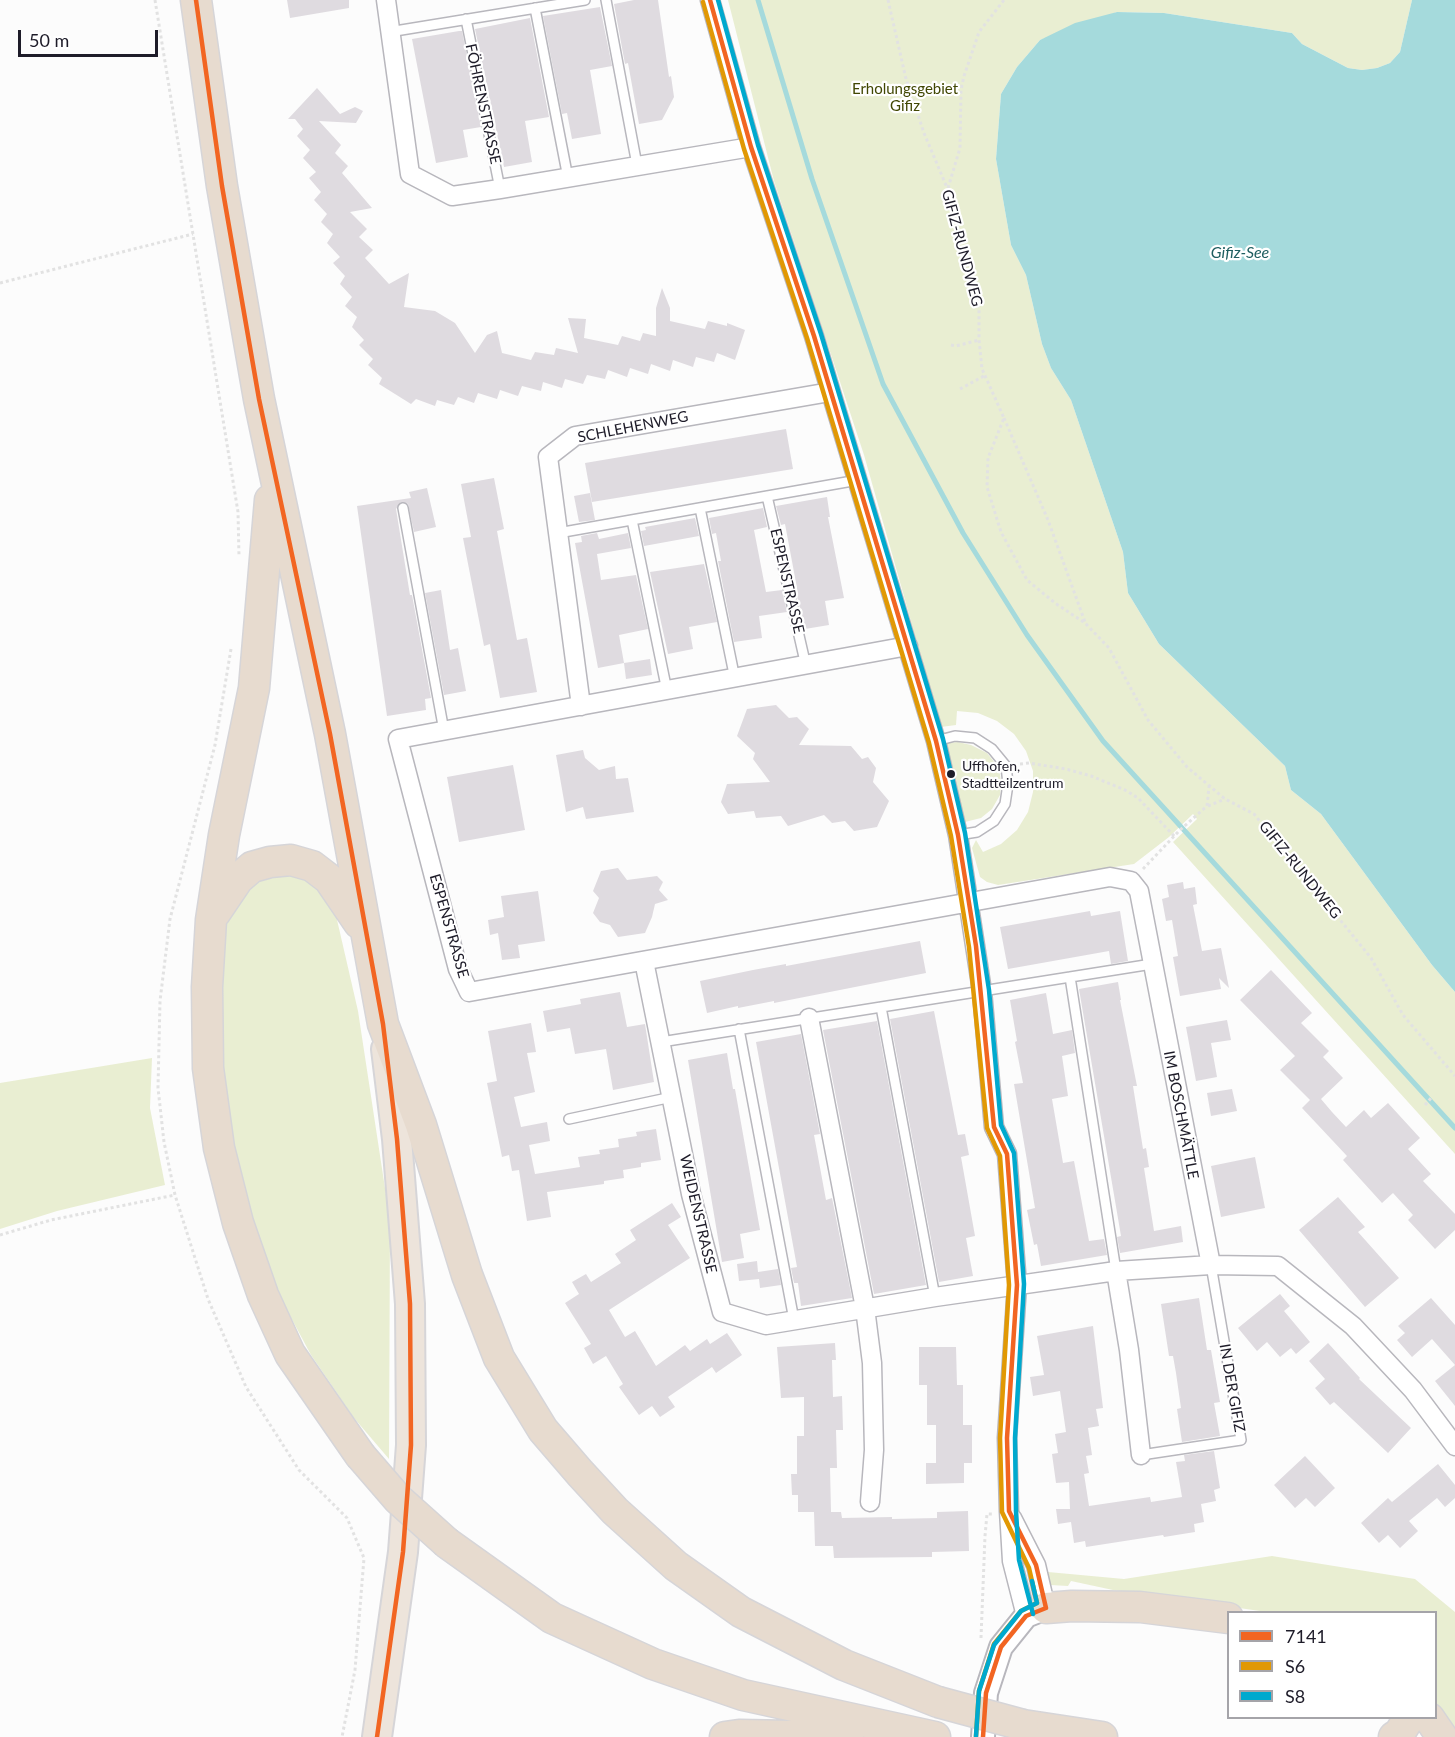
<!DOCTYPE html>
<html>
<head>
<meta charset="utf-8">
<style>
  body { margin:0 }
  #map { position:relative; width:1455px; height:1737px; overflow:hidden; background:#fcfcfc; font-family:Lato,sans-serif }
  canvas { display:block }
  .legend { position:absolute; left:1227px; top:1611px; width:210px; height:108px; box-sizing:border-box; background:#fff; border:2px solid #a5a4a9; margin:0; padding:8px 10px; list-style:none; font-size:18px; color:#1e1c29 }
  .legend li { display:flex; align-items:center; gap:12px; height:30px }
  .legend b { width:30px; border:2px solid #a5a4a9 }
  .scale { position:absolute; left:18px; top:30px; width:140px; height:27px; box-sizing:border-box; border:3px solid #1e1c29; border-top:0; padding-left:8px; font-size:18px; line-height:21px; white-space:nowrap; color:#1e1c29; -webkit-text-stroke:4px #fff; paint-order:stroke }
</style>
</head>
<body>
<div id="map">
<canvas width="1455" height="1737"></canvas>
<ul class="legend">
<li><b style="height:8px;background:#f26522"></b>7141</li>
<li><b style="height:8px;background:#e19804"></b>S6</li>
<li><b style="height:8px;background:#00a9ce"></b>S8</li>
</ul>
<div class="scale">50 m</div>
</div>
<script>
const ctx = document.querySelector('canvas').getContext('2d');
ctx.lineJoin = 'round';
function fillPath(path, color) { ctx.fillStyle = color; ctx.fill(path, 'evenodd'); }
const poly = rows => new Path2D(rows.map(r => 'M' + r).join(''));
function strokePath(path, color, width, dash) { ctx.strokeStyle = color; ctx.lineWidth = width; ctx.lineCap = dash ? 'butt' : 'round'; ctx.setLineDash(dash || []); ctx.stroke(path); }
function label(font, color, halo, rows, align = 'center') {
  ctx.font = font + ' Lato,sans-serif'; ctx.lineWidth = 4.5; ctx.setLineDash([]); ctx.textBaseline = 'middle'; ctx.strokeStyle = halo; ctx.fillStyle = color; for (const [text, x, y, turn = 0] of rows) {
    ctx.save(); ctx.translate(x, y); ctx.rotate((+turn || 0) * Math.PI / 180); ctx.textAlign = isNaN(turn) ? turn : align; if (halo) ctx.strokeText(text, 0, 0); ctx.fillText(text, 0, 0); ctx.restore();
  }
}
fillPath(poly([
  [728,0,1412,0,1400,52,1390,63,1377,68,1362,70,1348,68,1302,44,1292,33,1164,13,1117,12,1040,40,1017,67,1001,94,996,159,1011,245,1026,275,1042,344,1051,368,1071,400,1123,552,1128,593,1159,644,1285,766,1291,790,1321,814,1432,965,1455,992,1455,1154,1173,842,1197,819,1193,814,1169,837,1134,864,998,885,987,882,980,877,972,848,976,840,983,852,1001,844,1017,830,1028,812,1033,792,1033,771,1026,751,1014,734,997,721,978,713,957,711,956,725,941,727,864,455,774,181],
  [958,742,971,745,987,753,999,768,1001,782,1000,795,992,809,981,818,965,822,945,743],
  [287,867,332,898,358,1011,390,1221,389,1459,354,1418,311,1355,265,1269,237,1173,217,1059,224,938,227,913,240,885],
  [152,1058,150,1108,165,1185,57,1211,0,1229,0,1083],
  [1272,1556,1415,1579,1455,1612,1455,1737,1447,1729,1436,1704,1436,1612,1267,1612,1211,1604,1213,1602,1113,1590,1071,1581,1068,1586,1050,1585,1048,1572,1124,1579]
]), '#e9eed2');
fillPath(poly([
  [1412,0,1455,0,1455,992,1432,965,1321,814,1291,790,1285,766,1159,644,1128,593,1123,552,1071,400,1051,368,1042,344,1026,275,1011,245,996,159,1001,94,1017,67,1040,40,1075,23,1117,12,1164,13,1292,33,1302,44,1348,68,1362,70,1377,68,1390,63,1400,52]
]), '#a5dadc');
strokePath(poly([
  [758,0,812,179,883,384,963,533,1027,635,1103,741,1455,1128]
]), '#a5dadc', 5);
fillPath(poly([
  [287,0,349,0,349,8,290,18],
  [634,0,658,0,669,77,671,76,674,97,662,120,639,124,628,63,625,64,614,4],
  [600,7,612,66,590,70,601,134,572,139,567,113,562,114,543,16],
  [530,18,549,117,525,121,532,162,504,167,475,29],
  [459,31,462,31,481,127,463,130,468,157,436,163,412,39],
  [317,88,340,114,355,107,363,111,356,123,319,121,341,145,335,153,348,166,342,173,372,208,350,212,367,229,359,237,373,250,365,258,389,284,409,273,404,307,435,311,455,323,475,353,487,335,497,331,502,353,531,360,535,352,554,355,556,348,578,353,568,318,586,319,584,338,618,345,622,336,640,341,643,333,656,336,656,308,662,288,670,308,670,321,705,329,708,321,727,326,727,323,745,330,735,360,717,353,714,362,696,357,693,367,673,360,670,371,651,364,648,374,630,368,627,377,608,370,605,379,587,375,583,384,565,379,562,388,543,382,541,391,522,386,518,396,500,390,497,399,478,393,474,403,458,397,454,405,437,400,435,406,416,399,411,404,379,384,382,378,368,365,373,359,359,345,364,340,352,327,357,317,345,306,352,297,340,284,345,276,333,263,340,257,327,243,333,234,321,222,327,214,314,200,321,192,309,178,316,172,303,158,310,150,297,136,303,129,295,119,288,119],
  [786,429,793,469,592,502,585,463],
  [494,478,504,529,497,531,517,640,527,638,537,692,500,698,490,644,484,646,463,538,471,537,461,484],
  [427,488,436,527,414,532,408,504,401,502,396,509,410,595,412,595,431,698,425,699,426,710,387,716,357,506,411,498,409,492],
  [590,493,595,520,579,522,574,496],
  [827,497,830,517,828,517,844,598,825,601,829,625,805,629,795,588,797,588,785,524,781,525,776,506],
  [763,508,767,527,754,530,766,592,782,590,787,612,759,616,762,638,734,642,718,561,721,561,716,533,712,534,709,518],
  [695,518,699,536,644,546,641,531,646,530,645,527],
  [597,533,599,539,628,533,631,548,597,554,601,580,636,575,648,629,619,635,624,663,598,668,575,543,582,542,581,536],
  [704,564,717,622,689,627,693,649,668,654,650,572],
  [441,590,450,650,458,648,466,691,444,695,425,593],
  [650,659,652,675,626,679,624,663],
  [776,705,789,718,797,717,809,729,799,745,851,746,862,759,868,757,876,768,873,782,889,801,877,827,854,831,845,821,832,823,824,815,788,826,781,816,756,818,754,811,728,814,721,802,727,784,770,782,753,759,755,753,737,736,747,709],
  [583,750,585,758,599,770,615,766,616,779,628,778,634,812,586,819,583,807,566,812,556,755],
  [513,765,525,830,459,842,447,777],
  [618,868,627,880,657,876,663,882,659,890,668,900,655,904,652,917,645,933,618,937,610,925,600,922,593,913,599,898,593,891,601,871],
  [1183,882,1184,889,1195,887,1197,904,1193,905,1202,951,1221,948,1229,988,1219,978,1221,989,1180,996,1173,957,1178,956,1172,920,1166,921,1162,899,1169,897,1167,885],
  [538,891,545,941,518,945,520,958,502,960,498,933,490,935,488,920,504,917,501,896],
  [1090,911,1091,916,1120,911,1128,961,1111,964,1109,951,1008,969,1000,927],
  [920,941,926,973,774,1003,774,1001,738,1008,738,1006,707,1013,700,981,753,970,786,964,786,966],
  [1271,970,1312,1013,1301,1023,1329,1051,1323,1057,1343,1078,1321,1099,1332,1112,1346,1127,1364,1110,1371,1118,1388,1103,1420,1138,1408,1149,1431,1174,1423,1181,1455,1214,1455,1230,1435,1249,1408,1220,1413,1215,1393,1193,1382,1203,1343,1160,1347,1156,1302,1108,1310,1100,1280,1070,1295,1056,1240,1000],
  [1118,982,1121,1000,1120,1000,1137,1086,1133,1086,1143,1149,1146,1148,1149,1167,1144,1168,1154,1231,1181,1226,1183,1242,1120,1253,1117,1237,1121,1236,1079,989],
  [620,992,627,1027,645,1024,654,1082,613,1090,606,1049,575,1054,570,1028,547,1032,543,1011,581,1004,580,999],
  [1046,993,1053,1034,1072,1030,1075,1053,1062,1056,1068,1096,1052,1099,1063,1163,1074,1161,1089,1241,1104,1239,1107,1255,1041,1266,1037,1244,1034,1245,1027,1210,1035,1208,1014,1084,1023,1083,1015,1042,1017,1041,1010,1000],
  [934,1011,958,1135,965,1134,969,1155,961,1157,975,1236,966,1238,973,1276,939,1282,890,1019],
  [1227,1020,1231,1040,1211,1043,1217,1077,1196,1081,1186,1027],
  [877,1021,926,1285,874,1294,823,1030],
  [531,1023,536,1052,527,1053,535,1092,514,1097,521,1127,547,1122,550,1141,529,1145,535,1174,580,1167,578,1157,600,1154,599,1150,619,1147,618,1139,637,1136,636,1132,656,1129,661,1160,641,1163,641,1167,623,1170,624,1178,604,1181,604,1184,547,1192,551,1217,527,1221,519,1170,512,1171,509,1155,502,1157,487,1083,497,1081,488,1031],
  [801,1034,820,1134,814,1135,826,1200,832,1198,852,1298,801,1306,798,1283,794,1283,791,1268,797,1267,756,1042],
  [727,1053,733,1089,735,1089,760,1230,740,1234,744,1258,722,1262,688,1060],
  [1232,1089,1237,1111,1211,1116,1207,1093],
  [1255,1157,1265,1208,1221,1217,1211,1166],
  [1338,1197,1365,1227,1358,1232,1399,1278,1365,1307,1299,1230],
  [672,1203,681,1217,668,1225,690,1258,609,1310,625,1337,635,1331,656,1366,685,1345,690,1351,707,1339,710,1344,727,1333,742,1355,716,1373,712,1367,668,1397,675,1407,660,1417,652,1406,639,1415,619,1387,623,1384,606,1356,593,1364,584,1348,591,1344,565,1303,579,1294,572,1282,586,1274,591,1282,621,1263,615,1254,636,1240,630,1230],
  [757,1261,758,1272,778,1269,781,1285,760,1288,759,1279,739,1281,737,1264],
  [1280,1294,1290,1306,1284,1311,1310,1342,1296,1354,1291,1348,1280,1357,1267,1342,1257,1351,1238,1328],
  [1199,1298,1207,1350,1211,1350,1220,1402,1214,1403,1220,1436,1182,1442,1177,1409,1181,1408,1176,1373,1173,1356,1169,1356,1161,1304],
  [1431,1298,1455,1325,1455,1365,1432,1339,1412,1357,1397,1340,1405,1333,1398,1326],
  [1093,1326,1103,1408,1096,1409,1099,1426,1088,1428,1092,1455,1086,1456,1089,1473,1084,1474,1089,1506,1150,1497,1151,1502,1182,1497,1176,1462,1185,1461,1184,1455,1214,1451,1220,1488,1214,1490,1216,1501,1201,1504,1204,1522,1194,1524,1195,1532,1164,1537,1163,1535,1086,1547,1085,1541,1074,1543,1071,1522,1058,1524,1056,1509,1070,1509,1069,1482,1056,1483,1052,1454,1058,1453,1055,1434,1066,1432,1060,1391,1033,1396,1030,1377,1044,1375,1037,1336],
  [835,1343,836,1360,832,1360,833,1397,842,1396,843,1430,836,1430,837,1468,830,1468,831,1512,841,1512,842,1518,892,1517,892,1519,937,1518,937,1512,968,1511,969,1551,932,1552,932,1557,834,1558,833,1546,815,1546,814,1512,798,1512,798,1495,792,1495,791,1474,797,1474,797,1436,804,1436,804,1397,781,1398,777,1347],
  [1328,1343,1360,1378,1359,1379,1411,1428,1388,1453,1334,1402,1330,1405,1315,1388,1325,1379,1309,1361],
  [919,1347,956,1347,957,1385,963,1385,963,1425,972,1425,972,1463,964,1463,964,1483,926,1484,926,1463,936,1463,936,1425,927,1425,927,1385,919,1385],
  [1455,1365,1455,1406,1435,1381],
  [1305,1456,1335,1488,1315,1507,1306,1498,1295,1508,1274,1485],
  [1438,1464,1455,1485,1455,1498,1445,1507,1437,1498,1409,1521,1418,1531,1400,1548,1388,1535,1379,1543,1361,1523,1388,1498,1392,1502]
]), '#dfdbe0');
const service = poly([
  [606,0,637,165],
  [535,8,568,178],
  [466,19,500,189],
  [389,32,585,0],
  [767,496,806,666],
  [403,508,444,731],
  [700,508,735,679],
  [632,520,667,691],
  [558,533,858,480],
  [936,741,955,736,975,738,992,749,1006,766,1008,784,1005,804,994,821,977,832,958,835],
  [1070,977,1116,1271],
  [881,1007,935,1297],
  [739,1029,794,1320],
  [661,1042,1152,964],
  [569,1119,672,1097],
  [1141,1455,1241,1440,1211,1265]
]);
const minor = poly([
  [386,0,410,174,452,196,500,189,751,147],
  [710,0,751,147,814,336,936,741,958,835,982,991,994,1127,1007,1154,1017,1285,1007,1438,1009,1511,1012,1561,1026,1616],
  [908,646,398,739,458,969,469,992,1110,877,1131,881,1139,891,1211,1265],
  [581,706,548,457,575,436,830,392],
  [644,961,691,1194,722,1312,766,1325,935,1297,1116,1271,1211,1265,1278,1266,1353,1326,1413,1390,1455,1446],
  [809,1018,865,1308,872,1363,874,1450,870,1502],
  [1116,1271,1129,1350,1141,1455],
  [1012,1518,1036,1565,1046,1608]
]);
const tertiary = poly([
  [983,1737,986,1693,1001,1647,1026,1616,1046,1608]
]);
const primary = poly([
  [377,1737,403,1552,411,1445,410,1304,397,1139,386,1049]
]);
const trunk = poly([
  [196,0,222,186,259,399,330,734,383,1024,421,1125,467,1275,499,1358,543,1430,580,1473,615,1511,676,1566,741,1612,844,1665,938,1702],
  [270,500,254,688,224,835,211,920,207,987,208,1068,219,1148,238,1223,263,1295,290,1354,360,1455],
  [215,913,238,879,252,867,270,862,291,860,312,866,329,879,359,923],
  [447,1543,552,1618,653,1664,743,1695,935,1737],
  [1046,1608,1072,1606,1140,1607,1228,1618],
  [1429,1718,1442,1737],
  [1023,1725,1102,1737],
  [725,1737,739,1735,848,1737],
  [1394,1737,1399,1734,1409,1718]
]);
strokePath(service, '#b8b7bd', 12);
strokePath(minor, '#b8b7bd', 21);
strokePath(tertiary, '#b8b7bd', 26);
strokePath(primary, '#d6d5d8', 32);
strokePath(trunk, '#d6d5d8', 33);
strokePath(poly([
  [155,0,238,512,239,556],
  [888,0,906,79,924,133,948,190,979,309,979,340,982,369,1004,418,988,458,987,487,1001,532,1027,580,1055,603,1085,623,1109,648,1148,720,1187,767,1225,799,1254,814,1371,958,1403,1015,1455,1076],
  [948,188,960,148,961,90,964,76,979,32,1004,0],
  [0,283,193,234],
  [951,345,956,346,979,340],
  [960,389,984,376],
  [1004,418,1048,520,1085,622],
  [231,649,215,745,170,919,160,1001,158,1088,164,1142,175,1195,208,1299,246,1387,299,1470,347,1518,364,1558,355,1670,342,1737],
  [1020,764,1029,763,1066,769,1091,776,1125,790,1138,798,1175,837],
  [1208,806,1225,799],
  [1143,869,1179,831,1207,806,1209,787],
  [1425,1105,1431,1098],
  [0,1235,51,1220,175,1195],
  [981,1638,985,1536,987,1514,992,1514]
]), '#e2e2e2', 3, [3, 3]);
strokePath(service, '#fff', 9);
strokePath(minor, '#fff', 18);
strokePath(tertiary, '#fff', 22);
strokePath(primary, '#ede4db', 28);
strokePath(trunk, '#e7dbcf', 30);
const trunkBridge = poly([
  [360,1455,398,1499,447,1543],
  [938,1702,1023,1725]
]);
strokePath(trunkBridge, '#d6d5d8', 33, []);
strokePath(trunkBridge, '#e7dbcf', 30);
strokePath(poly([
  [196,0,222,186,259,399,330,734,383,1024,397,1139,410,1304,411,1445,403,1552,377,1737],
  [710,0,751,147,814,336,936,741,958,835,976,946,994,1127,1007,1154,1017,1285,1007,1438,1009,1511,1036,1565,1046,1608,1026,1616,1001,1647,986,1693,983,1737]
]), '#f26522', 4.5);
strokePath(poly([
  [703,2,744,149,807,338,929,743,951,836,969,947,987,1128,1000,1156,1009,1285,1000,1438,1002,1512,1029,1568,1037,1603,1021,1611,994,1644,979,1691,976,1736]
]), '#e19804', 4.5);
strokePath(poly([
  [718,0,758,145,821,334,943,739,965,833,989,990,1001,1125,1014,1153,1024,1284,1015,1438,1016,1511,1019,1560,1033,1614],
  [976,1736,979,1691,994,1645,1021,1611,1037,1603,1032,1581]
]), '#00a9ce', 4.5);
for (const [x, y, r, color] of [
  [951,774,5,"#1e1c29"]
]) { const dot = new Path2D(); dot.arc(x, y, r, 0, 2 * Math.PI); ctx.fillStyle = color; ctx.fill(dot); strokePath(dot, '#fff', 2); }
label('14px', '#1e1c29', '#fff', [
  ["Uffhofen,",962,766],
  ["Stadtteilzentrum",962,783]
], 'left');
label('15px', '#414703', '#fff', [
  ["Erholungsgebiet",905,89],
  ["Gifiz",905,106]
]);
label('15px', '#1e1c29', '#fff', [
  ["FÖHRENSTRASSE",483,104,78],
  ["GIFIZ-RUNDWEG",962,248,75],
  ["SCHLEHENWEG",633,427,-11],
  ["ESPENSTRASSE",787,581,77],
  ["GIFIZ-RUNDWEG",1300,870,51],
  ["ESPENSTRASSE",449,926,74],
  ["IM BOSCHMÄTTLE",1181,1115,79],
  ["WEIDENSTRASSE",698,1214,77],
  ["IN DER GIFIZ",1232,1388,80]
]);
label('italic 16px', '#1e5e60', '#fff', [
  ["Gifiz-See",1240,253]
]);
</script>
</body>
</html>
